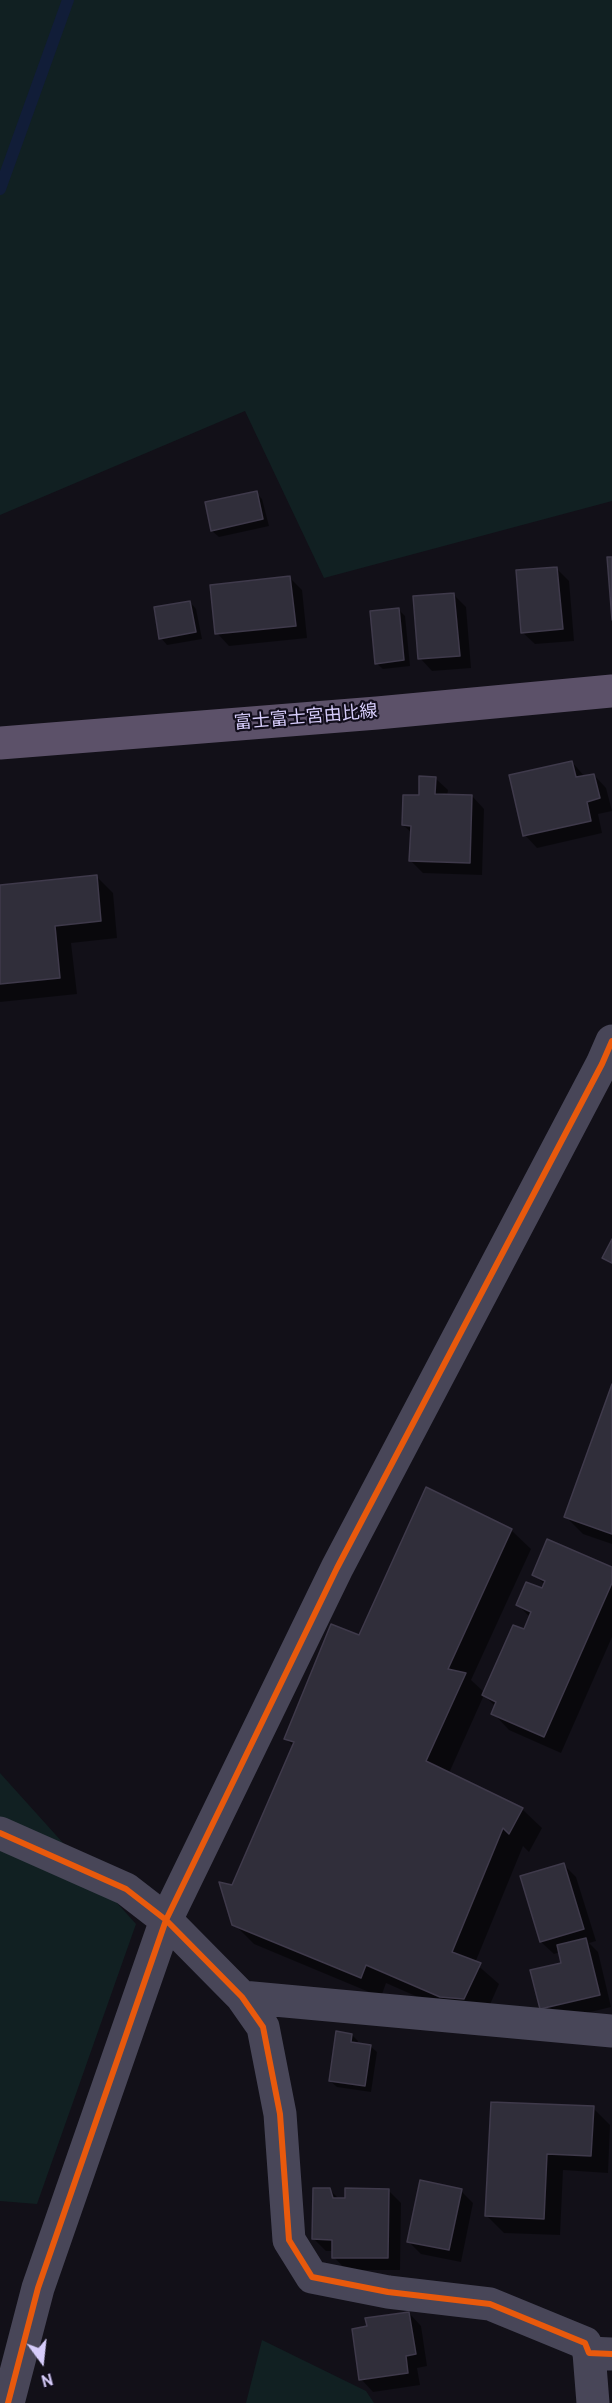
<!DOCTYPE html>
<html>
<head>
<meta charset="utf-8">
<style>
  body { margin:0 }
  #map { position:relative; width:612px; height:2403px; overflow:hidden; background:#121018; font-family:Overpass,sans-serif }
  canvas { display:block }
  .north { position:absolute; left:12px; top:2331px; width:60px; height:60px; -webkit-text-stroke:4px #110d1b; paint-order:stroke; rotate:165deg; font-size:16px; font-weight:700; line-height:24px; text-align:center; color:#d6ccfa }
  .north::after { content:''; display:block; margin:auto; width:21px; height:27px; background:#d6ccfa; clip-path:polygon(50% 0,100% 100%,50% 72%,0 100%) }
</style>
</head>
<body>
<div id="map">
<canvas width="612" height="2403"></canvas>
<div class="north">N</div>
</div>
<script>
const ctx = document.querySelector('canvas').getContext('2d');
ctx.lineJoin = 'round';
function fillPath(path, color) { ctx.fillStyle = color; ctx.fill(path, 'evenodd'); }
const poly = rows => new Path2D(rows.map(r => 'M' + r).join(''));
function strokePath(path, color, width, dash) { ctx.strokeStyle = color; ctx.lineWidth = width; ctx.lineCap = dash ? 'butt' : 'round'; ctx.setLineDash(dash || []); ctx.stroke(path); }
function label(font, color, halo, rows, align = 'center') {
  ctx.font = font + ' Overpass,"Noto Sans JP",sans-serif'; ctx.lineWidth = 4.5; ctx.setLineDash([]); ctx.textBaseline = 'middle'; ctx.strokeStyle = halo; ctx.fillStyle = color; for (const [text, x, y, turn = 0] of rows) {
    ctx.save(); ctx.translate(x, y); ctx.rotate((+turn || 0) * Math.PI / 180); ctx.textAlign = isNaN(turn) ? turn : align; if (halo) ctx.strokeText(text, 0, 0); ctx.fillText(text, 0, 0); ctx.restore();
  }
}
fillPath(poly([
  [0,0,612,0,612,501,324,578,245,411,0,515],
  [0,1773,136,1924,37,2204,0,2201],
  [262,2340,366,2391,374,2403,246,2403]
]), '#112022');
fillPath(poly([
  [256,493,262,499,269,526,219,537,212,531],
  [557,569,569,581,574,641,535,644,522,632],
  [290,578,302,590,307,638,229,646,217,633],
  [454,595,466,607,471,668,432,671,420,658],
  [190,602,196,609,202,639,167,645,161,638],
  [398,609,405,616,410,666,383,669,376,663],
  [572,762,585,777,594,775,606,788,612,811,598,814,602,833,537,848,525,835],
  [435,778,448,790,447,796,472,796,484,809,482,875,423,873,411,861,412,833,403,825,420,797],
  [96,876,113,893,117,938,71,943,77,994,0,1002,0,886],
  [612,1389,612,1544,583,1534,566,1517],
  [511,1530,531,1549,471,1680,485,1693,524,1631,530,1617,518,1605,543,1590,545,1585,534,1574,612,1569,612,1637,561,1753,509,1730,493,1713,496,1707,484,1695,449,1773,522,1809,542,1828,529,1852,523,1846,475,1963,499,1984,484,2018,461,2016,386,1983,381,1997,254,1944,234,1924,232,1887,294,1747,286,1739,359,1637],
  [564,1865,576,1877,596,1941,589,1943,598,1952,611,2007,554,2021,541,2009,563,1964,560,1952,554,1954,541,1942,522,1877],
  [352,2035,358,2041,357,2044,370,2046,377,2052,371,2092,337,2087,330,2081],
  [492,2103,593,2108,610,2125,608,2173,563,2170,560,2235,504,2233,487,2216],
  [329,2189,340,2200,388,2190,401,2203,400,2270,346,2270,334,2257,334,2251,326,2251,314,2239],
  [461,2191,473,2203,461,2262,421,2254,409,2242],
  [409,2313,421,2326,427,2366,417,2368,420,2385,373,2392,361,2379,369,2328]
]), '#0007');
strokePath(poly([
  [0,189,68,0]
]), '#111d38', 12);
const building = poly([
  [257,491,263,519,211,531,205,502,257,491],
  [607,557,612,557,612,620,607,557],
  [557,567,563,629,521,633,516,570,557,567],
  [290,576,296,626,215,634,210,585,290,576],
  [454,593,460,656,418,659,413,596,454,593],
  [190,601,196,632,159,639,154,607,190,601],
  [399,608,404,660,375,664,370,611,399,608],
  [572,761,576,777,594,774,600,798,587,802,591,821,523,836,509,775,572,761],
  [419,776,436,777,435,794,472,795,470,863,409,861,411,826,402,825,403,795,419,795,419,776],
  [97,875,101,921,55,926,60,978,0,984,0,885,97,875],
  [612,1239,612,1263,602,1258,612,1239],
  [612,1384,612,1534,564,1517,612,1384],
  [426,1487,512,1529,448,1669,466,1673,426,1761,523,1808,509,1834,503,1828,452,1952,481,1963,464,1999,440,1997,366,1965,361,1978,232,1925,219,1882,232,1885,294,1742,284,1739,331,1624,359,1635,426,1487],
  [547,1539,612,1567,612,1583,544,1737,491,1714,496,1702,482,1695,513,1625,524,1629,531,1612,516,1605,526,1582,542,1588,545,1581,532,1575,547,1539],
  [564,1863,584,1929,540,1942,520,1876,564,1863],
  [586,1938,600,1995,540,2009,530,1970,561,1963,557,1945,586,1938],
  [336,2031,352,2034,351,2042,371,2045,365,2086,329,2081,336,2031],
  [491,2102,594,2106,591,2156,547,2154,544,2219,485,2216,491,2102],
  [420,2180,462,2189,449,2250,407,2242,420,2180],
  [313,2188,330,2188,333,2198,345,2198,345,2188,389,2189,388,2258,332,2258,332,2240,312,2239,313,2188],
  [409,2312,416,2354,406,2356,408,2373,359,2380,352,2329,367,2326,365,2318,409,2312]
]);
fillPath(building, '#302e3a');
strokePath(building, '#3f3a4b', 1.5);
strokePath(poly([
  [0,1833,126,1889,166,1920,242,1997,263,2027,280,2114,289,2240,312,2277,388,2292,490,2304,585,2343,589,2353,612,2354],
  [242,1997,612,2031],
  [589,2353,593,2403],
  [8,2403,38,2288,166,1920,337,1568,602,1064,612,1041]
]), '#484658', 33);
strokePath(poly([
  [0,743,377,713,612,691]
]), '#5c5169', 33);
strokePath(poly([
  [0,1833,126,1889,166,1920,242,1997,263,2027,280,2114,289,2240,312,2277,388,2292,490,2304,585,2343,589,2353,612,2354],
  [8,2403,38,2288,166,1920,337,1568,602,1064,612,1041]
]), '#e8590c', 6);
label('18px', '#d6ccfa', '#110d1b', [
  ["富士富士宮由比線",306,719,-5]
]);
</script>
</body>
</html>
